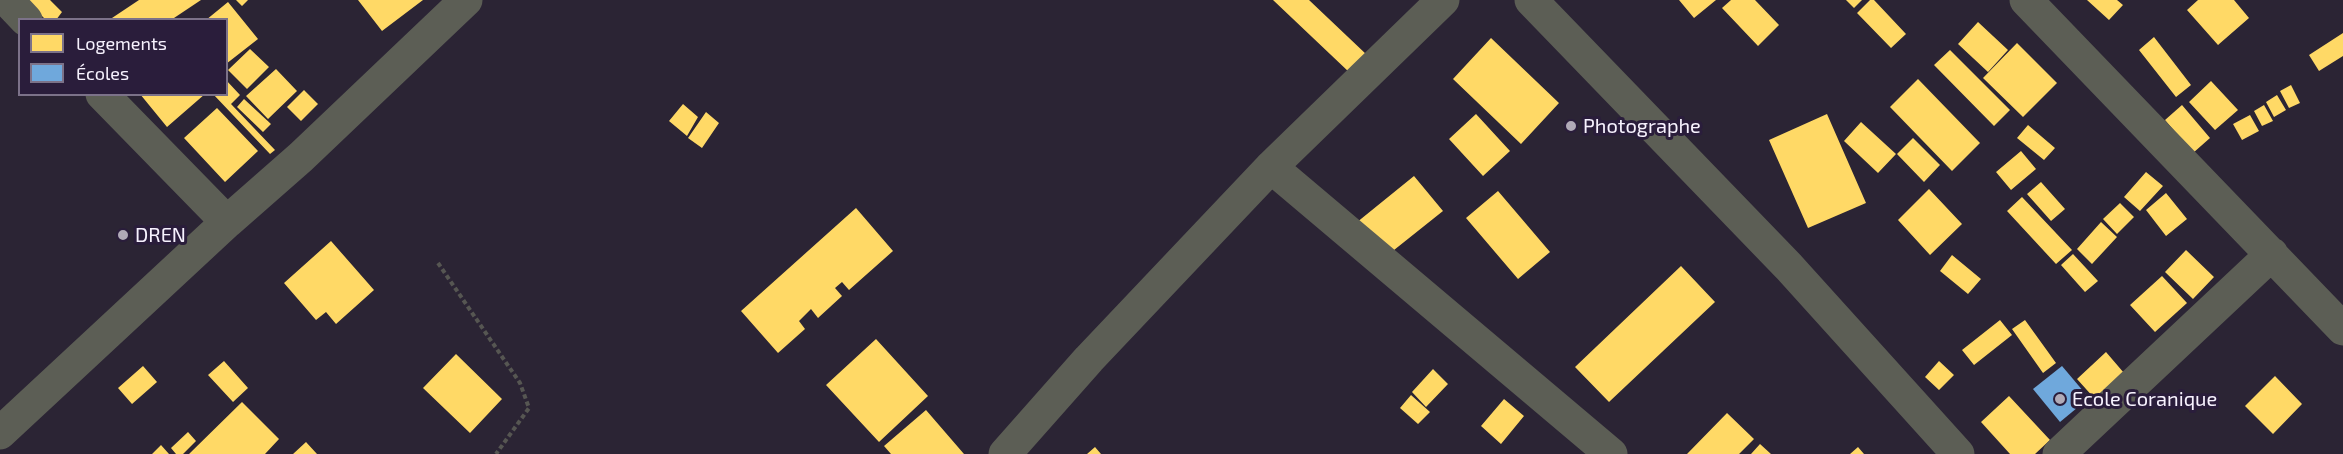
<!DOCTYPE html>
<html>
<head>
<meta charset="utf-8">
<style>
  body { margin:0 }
  #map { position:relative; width:2343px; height:454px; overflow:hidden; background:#2b2434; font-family:"Exo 2",sans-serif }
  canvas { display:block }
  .legend { position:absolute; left:18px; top:18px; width:210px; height:78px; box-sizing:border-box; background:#2a1d3b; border:2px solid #7c7289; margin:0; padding:8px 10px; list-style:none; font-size:18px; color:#f7f2fe }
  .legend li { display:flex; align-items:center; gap:12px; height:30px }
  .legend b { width:30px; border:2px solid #7c7289 }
</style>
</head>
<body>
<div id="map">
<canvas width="2343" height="454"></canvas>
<ul class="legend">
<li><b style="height:16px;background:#ffd966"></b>Logements</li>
<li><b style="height:16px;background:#6fa8dc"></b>Écoles</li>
</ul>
</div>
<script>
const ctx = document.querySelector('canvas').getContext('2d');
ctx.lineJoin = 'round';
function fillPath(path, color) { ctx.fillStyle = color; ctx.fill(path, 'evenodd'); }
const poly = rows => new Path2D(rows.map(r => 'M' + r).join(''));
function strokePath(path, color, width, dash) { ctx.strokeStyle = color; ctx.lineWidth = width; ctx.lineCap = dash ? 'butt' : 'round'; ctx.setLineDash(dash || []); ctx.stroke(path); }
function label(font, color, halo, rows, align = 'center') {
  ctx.font = font + ' "Exo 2",sans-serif'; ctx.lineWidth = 6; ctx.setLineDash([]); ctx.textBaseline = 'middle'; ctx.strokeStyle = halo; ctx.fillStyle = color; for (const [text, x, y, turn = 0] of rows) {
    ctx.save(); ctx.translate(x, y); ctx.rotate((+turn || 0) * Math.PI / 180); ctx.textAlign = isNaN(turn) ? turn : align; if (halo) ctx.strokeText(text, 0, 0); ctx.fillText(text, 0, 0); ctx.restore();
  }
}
fillPath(poly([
  [26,0,50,0,62,12,56,20,46,20],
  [139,0,201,0,171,20,109,20],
  [236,0,248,0,242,6],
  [358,0,423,0,382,31],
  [1273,0,1309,0,1367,55,1350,73],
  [1679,0,1716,0,1694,18],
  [1731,0,1755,0,1779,25,1758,46,1722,8],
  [1846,0,1862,0,1854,8],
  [1870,0,1874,0,1906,34,1891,48,1857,13],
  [2087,0,2117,0,2123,5,2109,20],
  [2198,0,2234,0,2249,18,2218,45,2187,10],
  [228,2,258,39,226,64,226,20,206,20],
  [1978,22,2008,50,1988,72,1958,44],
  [2343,33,2343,56,2319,71,2309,55],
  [2154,37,2191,85,2176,97,2139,50],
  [1491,38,1559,103,1521,144,1453,79],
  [2017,43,2057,83,2023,117,1983,78],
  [250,49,269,67,247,89,228,70],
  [1950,50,2010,110,1994,126,1934,65],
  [276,69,297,91,268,119,246,96],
  [1918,79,1980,143,1952,171,1890,107],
  [226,80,240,95,231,104,275,150,270,154,213,94,226,94],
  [2211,81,2238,110,2215,130,2189,102],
  [2291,85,2300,103,2289,108,2280,91],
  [304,90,318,104,301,121,287,107],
  [140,94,205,94,167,127],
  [2277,95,2286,110,2274,117,2266,102],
  [244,99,271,124,263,132,237,107],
  [683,104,698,117,687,136,669,121],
  [2182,105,2210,138,2193,153,2165,120],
  [2264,105,2273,121,2262,126,2254,111],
  [217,108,258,151,225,182,184,138],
  [706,112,719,123,702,148,688,138],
  [1476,114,1510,151,1483,176,1449,139],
  [1827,114,1866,203,1808,228,1769,140],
  [2250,115,2259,131,2242,140,2233,124],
  [1861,122,1896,154,1878,173,1844,141],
  [2028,125,2055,148,2044,160,2017,138],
  [1913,138,1940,165,1924,182,1897,154],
  [2021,151,2036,169,2011,190,1996,172],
  [2146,172,2163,186,2140,211,2124,197],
  [1414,176,1443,211,1384,258,1356,223],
  [2041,182,2065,209,2051,221,2027,194],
  [1929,189,1962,224,1930,255,1898,220],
  [1498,191,1550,252,1518,279,1466,218],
  [2166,193,2187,219,2166,236,2146,210],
  [2022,197,2072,250,2056,264,2007,211],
  [2120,203,2134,217,2117,234,2103,219],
  [856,208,893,251,849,290,842,282,835,288,842,296,818,318,811,309,799,321,805,329,778,353,741,311],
  [2101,222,2117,237,2092,264,2077,249],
  [331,241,374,290,336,324,326,312,316,320,284,283],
  [2186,250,2214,277,2193,299,2165,272],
  [2073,254,2098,281,2085,292,2061,265],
  [1952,255,1981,279,1968,294,1940,271],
  [1681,266,1715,302,1609,402,1575,367],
  [2162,276,2187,303,2155,332,2130,305],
  [2000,320,2012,335,1974,365,1962,350],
  [2025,320,2056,363,2043,373,2012,329],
  [876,339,928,396,879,442,826,385],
  [2106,352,2124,373,2095,399,2077,379],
  [456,354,502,399,470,433,423,388],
  [224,361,248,388,233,402,208,375],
  [1939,361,1954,375,1939,390,1925,377],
  [143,366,157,382,132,404,118,388],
  [1433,369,1448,384,1426,407,1412,392],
  [2275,376,2302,404,2273,434,2245,406],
  [1411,395,1430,412,1418,424,1400,408],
  [2009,396,2050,440,2035,454,2010,454,1981,422],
  [1504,399,1524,416,1501,444,1481,426],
  [242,402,279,439,265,454,189,454],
  [926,410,964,454,891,454,884,446],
  [1727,413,1754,439,1739,454,1687,454],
  [188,432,196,441,183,454,176,454,171,448],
  [306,442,317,454,293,454],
  [1760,444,1771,454,1751,454],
  [161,445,169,454,152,454],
  [1095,447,1101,454,1087,454],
  [1858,447,1864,454,1850,454]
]), '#ffd966');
fillPath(poly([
  [2062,366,2089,398,2060,422,2033,389]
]), '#6fa8dc');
strokePath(poly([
  [438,263,520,383,529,408,496,454]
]), '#565652', 4, [4.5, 3]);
strokePath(poly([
  [7,0,26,20],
  [1531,0,1789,267,1958,454],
  [2026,0,2343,329],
  [102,94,227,222],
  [1271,167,1611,454],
  [0,433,227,222,301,157,466,0],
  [1005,454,1089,359,1271,167,1443,0],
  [2059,454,2272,254]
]), '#5c5e55', 33);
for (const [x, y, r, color] of [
  [1571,126,6,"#b0aab7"],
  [123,235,6,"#b0aab7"],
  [2060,399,6,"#b0aab7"]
]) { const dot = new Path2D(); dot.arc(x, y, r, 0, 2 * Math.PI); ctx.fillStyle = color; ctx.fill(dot); strokePath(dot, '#2a1d3b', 2); }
label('20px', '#f7f2fe', '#2a1d3b', [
  ["Photographe",1583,126],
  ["DREN",135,235],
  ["Ecole Coranique",2072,399]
], 'left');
</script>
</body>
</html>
